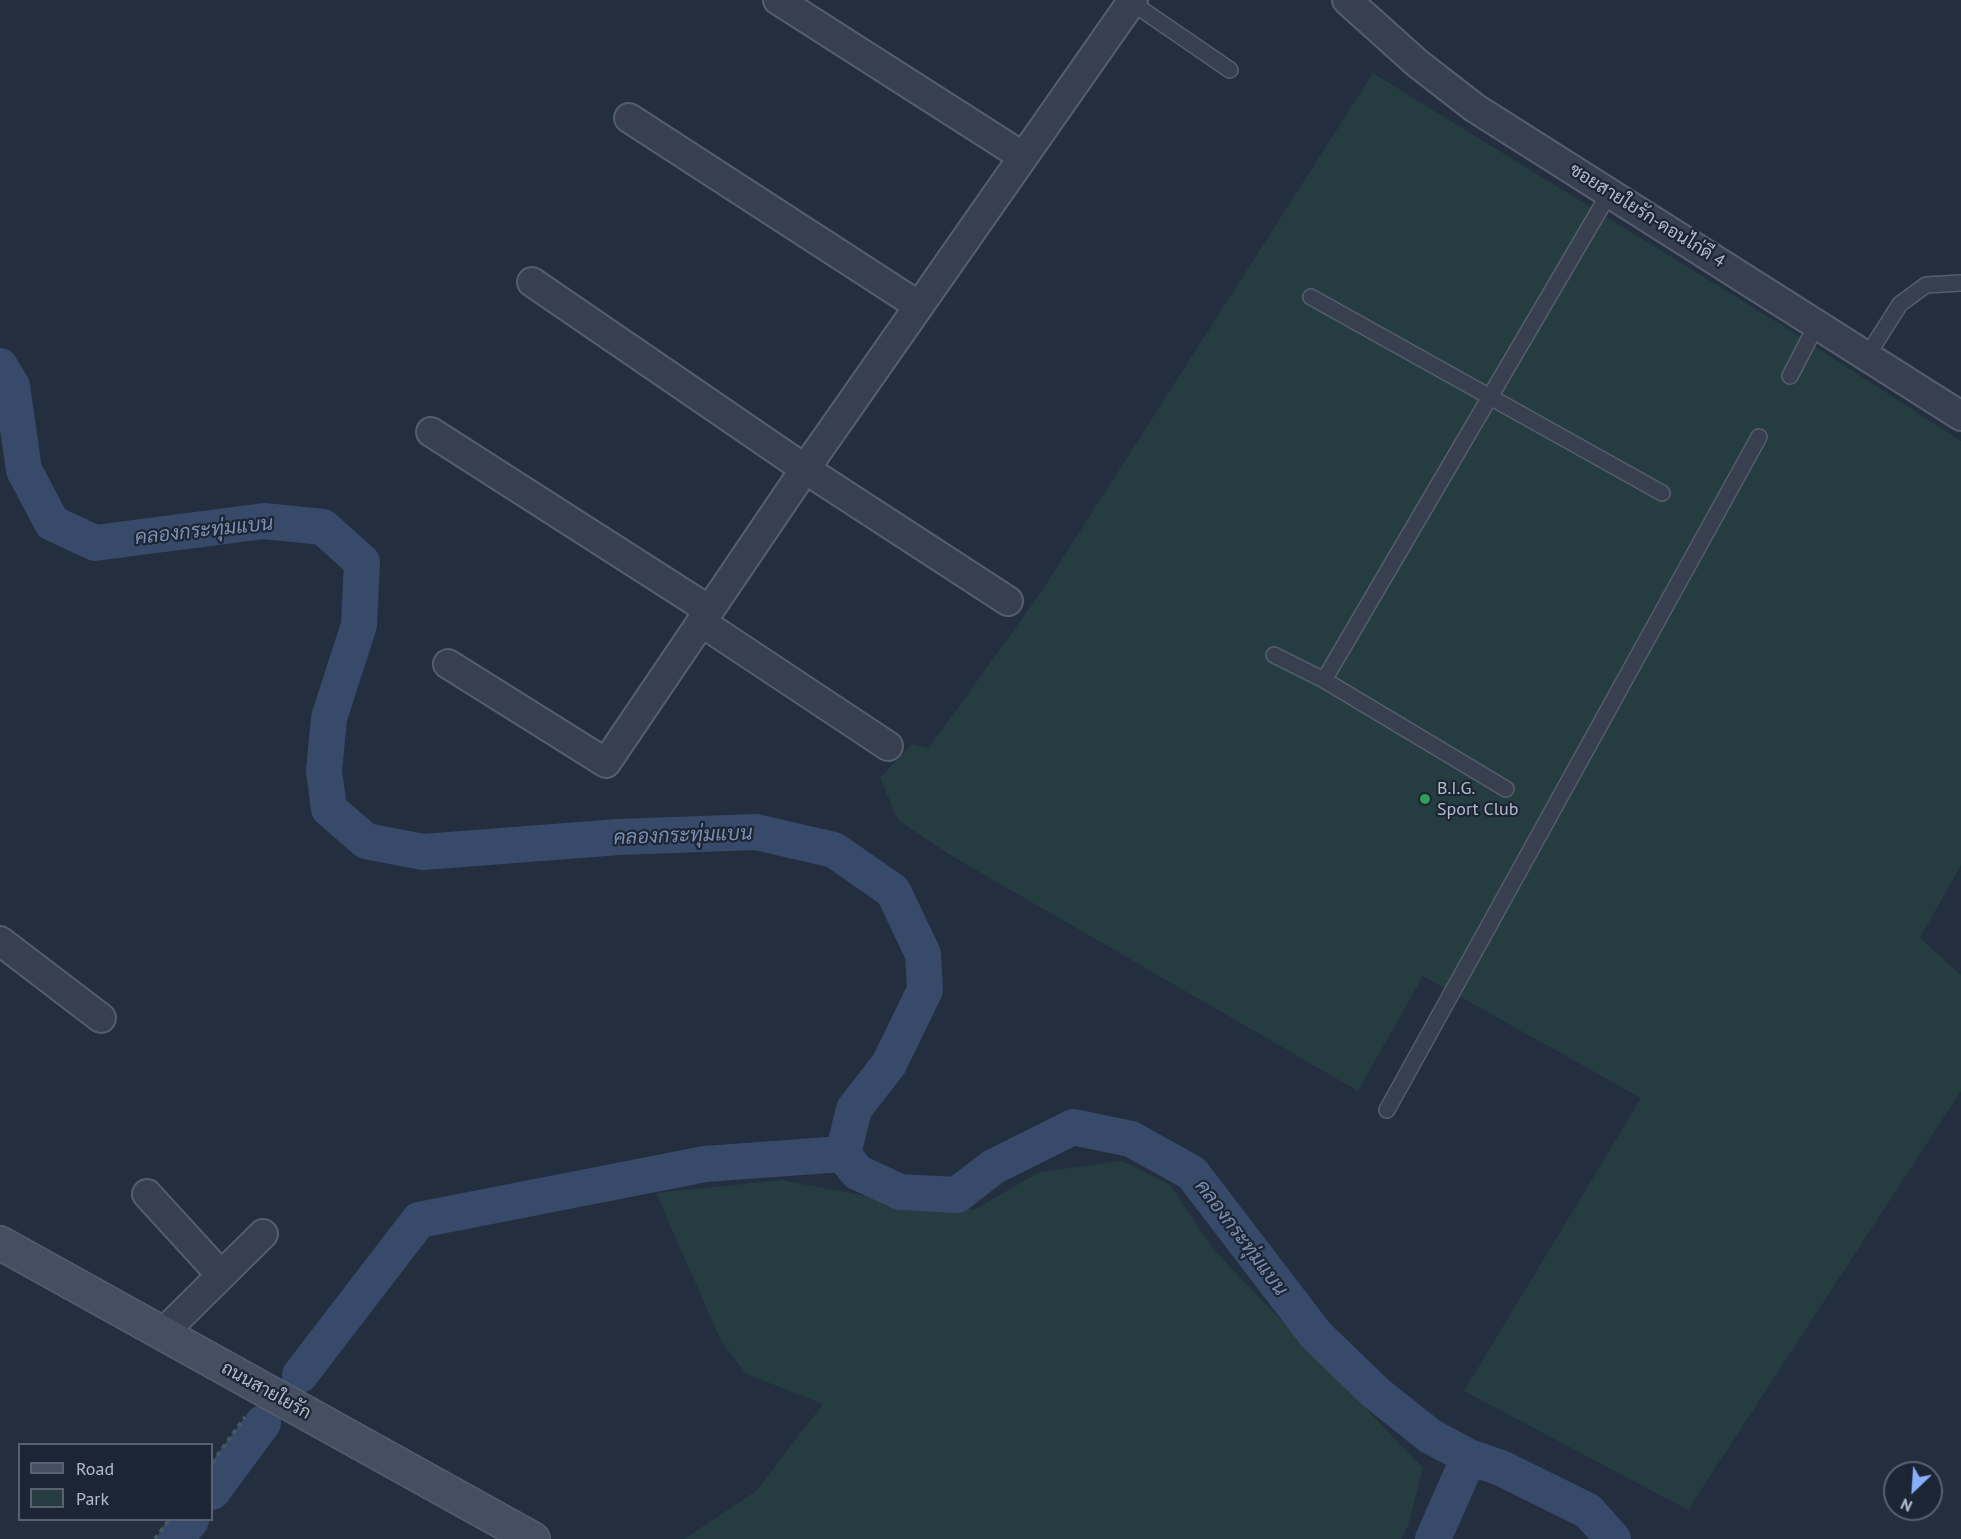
<!DOCTYPE html>
<html>
<head>
<meta charset="utf-8">
<style>
	body { margin:0 }
	#map { position:relative; width:1961px; height:1539px; overflow:hidden; background:#232e3f; font-family:"PT Sans",sans-serif }
	canvas { display:block }
	.legend { position:absolute; left:18px; top:1443px; width:195px; height:78px; box-sizing:border-box; background:#1c2534; border:2px solid #596170; margin:0; padding:8px 10px; list-style:none; font-size:18px; color:#b4bbca }
	.legend li { display:flex; align-items:center; gap:12px; height:30px }
	.legend b { width:30px; border:2px solid #596170 }
	.north { position:absolute; left:1883px; top:1461px; width:60px; height:60px; box-sizing:border-box; background:#1c2534; border:2px solid #596170; border-radius:50%; rotate:205deg; font-size:16px; font-weight:700; line-height:24px; text-align:center; color:#b4bbca }
	.north::after { content:''; display:block; margin:auto; width:21px; height:27px; background:#87affb; clip-path:polygon(50% 0,100% 100%,50% 72%,0 100%) }
</style>
</head>
<body>
<div id="map">
<canvas width="1961" height="1539"></canvas>
<ul class="legend">
<li><b style="height:8px;background:#454f62"></b>Road</li>
<li><b style="height:16px;background:#253c40"></b>Park</li>
</ul>
<div class="north">N</div>
</div>
<script>
const ctx = document.querySelector('canvas').getContext('2d');
ctx.lineJoin = 'round';
function fillPath(path, color) {
  ctx.fillStyle = color;
  ctx.fill(path, 'evenodd');
}
function poly(rows) {
  const path = new Path2D();
  for (const r of rows) {
    path.moveTo(r[0], r[1]);
    for (let i = 2; i < r.length; i += 2) path.lineTo(r[i], r[i + 1]);
  }
  return path;
}
function trace(path, color, width, dash) {
  ctx.strokeStyle = color;
  ctx.lineWidth = width;
  ctx.lineCap = dash ? 'butt' : 'round';
  ctx.setLineDash(dash || []);
  ctx.stroke(path);
}
function write(font, color, halo, rows, align = 'center') {
  ctx.font = font + ' "PT Sans",Sarabun,sans-serif';
  ctx.lineWidth = 4.5;
  ctx.setLineDash([]);
  ctx.textBaseline = 'middle';
  ctx.strokeStyle = halo;
  ctx.fillStyle = color;
  for (const [text, x, y, turn = 0] of rows) {
    ctx.save();
    ctx.translate(x, y);
    ctx.rotate((+turn || 0) * Math.PI / 180);
    ctx.textAlign = isNaN(turn) ? turn : align;
    if (halo) ctx.strokeText(text, 0, 0);
    ctx.fillText(text, 0, 0);
    ctx.restore();
  }
}
const green = poly([
	[1373,73,1785,327,1961,441,1961,865,1920,938,1961,975,1961,1091,1688,1510,1464,1391,1641,1098,1423,976,1358,1091,950,855,898,820,880,778,912,744,929,748,1041,592],
	[1122,1161,1170,1185,1213,1249,1423,1468,1408,1526,1401,1539,684,1539,756,1491,823,1404,746,1374,720,1339,656,1193,781,1180,861,1195,912,1211,976,1209,1039,1172]
]);
const canal = poly([
	[0,366,12,386,24,470,52,523,95,543,264,521,323,527,362,562,359,625,329,718,324,771,329,809,366,841,423,852,619,837,756,832,834,850,893,891,923,954,925,990,889,1064,854,1109,843,1154,857,1172,900,1192,957,1195,993,1167,1073,1127,1131,1139,1192,1173,1316,1335,1376,1393,1430,1436,1469,1457,1501,1468,1588,1511,1613,1539],
	[300,1375,419,1220,705,1164,843,1154],
	[212,1492,263,1423],
	[176,1539,191,1520],
	[1433,1539,1469,1457]
]);
const path = poly([
	[212,1463,245,1417],
	[155,1539,169,1520]
]);
const lane = poly([
	[1128,0,1230,70],
	[1311,297,1662,493],
	[1867,356,1900,304,1926,285,1961,283],
	[1790,376,1817,324],
	[1274,655,1324,680],
	[1506,789,1324,680,1610,192],
	[1387,1110,1759,437]
]);
const street = poly([
	[778,0,1022,156],
	[1347,0,1417,63,1475,108,1961,416],
	[629,118,919,306],
	[532,282,805,469,1008,601],
	[431,432,709,610],
	[701,622,888,746],
	[448,664,606,763,805,469,1133,0],
	[0,941,101,1018],
	[147,1194,221,1275],
	[163,1333,263,1234]
]);
const secondary = poly([
	[0,1243,533,1539]
]);
const markers = [
	[1425,799,6,"#2e9e5b"]
];
const streetNames = [
	["ซอยสายใยรัก-ดอนไก่ดี 4",1647,216,32],
	["ถนนสายใยรัก",266,1391,29]
];
const poiNames = [
	["B.I.G.",1437,789],
	["Sport Club",1437,810]
];
const waterNames = [
	["คลองกระทุ่มแบน",204,531,-6],
	["คลองกระทุ่มแบน",683,836,-2],
	["คลองกระทุ่มแบน",1241,1238,53]
];
fillPath(green, '#253c40');
trace(canal, '#384a69', 36);
trace(lane, '#555e6d', 18);
trace(street, '#555e6d', 32);
trace(secondary, '#555e6d', 36);
trace(path, '#43595d', 4, [4.5, 4.5]);
trace(lane, '#38404f', 15);
trace(street, '#38404f', 28);
trace(secondary, '#454f62', 33);
for (const [x, y, r, color] of markers) {
  const dot = new Path2D();
  dot.arc(x, y, r, 0, 2 * Math.PI);
  ctx.fillStyle = color;
  ctx.fill(dot);
  trace(dot, '#1c2534', 2);
}
write('18px', '#b4bbca', '#1c2534', streetNames);
write('18px', '#b4bbca', '#1c2534', poiNames, 'left');
write('italic 20px', '#7b8fb2', '#1c2534', waterNames);
</script>
</body>
</html>
